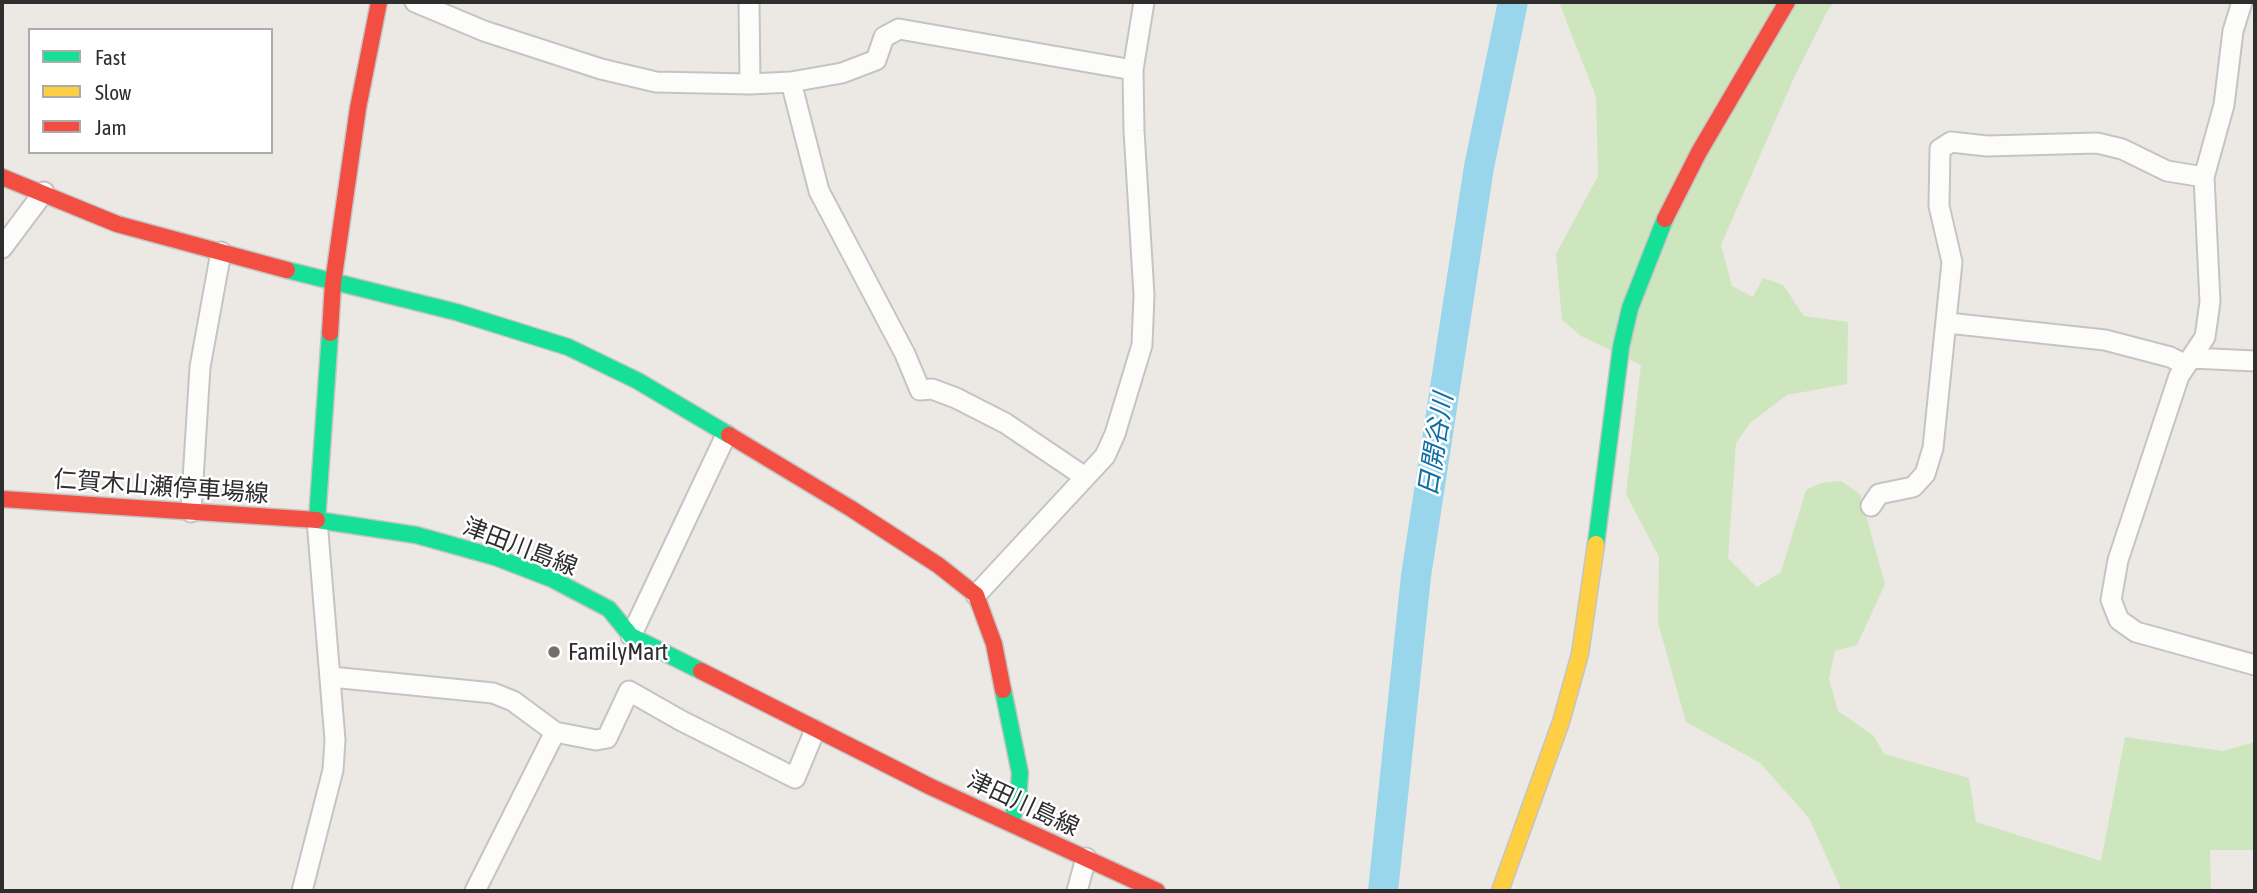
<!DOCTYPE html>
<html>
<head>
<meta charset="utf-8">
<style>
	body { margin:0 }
	#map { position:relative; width:2257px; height:893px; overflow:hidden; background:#ece8e4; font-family:"Asap Condensed",sans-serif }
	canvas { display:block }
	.frame { position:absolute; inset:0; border:4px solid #2e2e2e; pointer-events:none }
	.legend { position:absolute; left:28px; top:28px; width:245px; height:126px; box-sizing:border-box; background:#fff; border:2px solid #ababab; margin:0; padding:9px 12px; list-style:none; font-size:21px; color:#2e2e2e }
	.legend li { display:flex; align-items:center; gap:14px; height:35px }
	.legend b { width:35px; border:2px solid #ababab }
</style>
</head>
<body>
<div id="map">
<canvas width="2257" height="893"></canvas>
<div class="frame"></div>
<ul class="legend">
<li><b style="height:9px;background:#16e098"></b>Fast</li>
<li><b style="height:9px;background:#ffcf43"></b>Slow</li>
<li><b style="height:9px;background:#f24e42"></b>Jam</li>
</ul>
</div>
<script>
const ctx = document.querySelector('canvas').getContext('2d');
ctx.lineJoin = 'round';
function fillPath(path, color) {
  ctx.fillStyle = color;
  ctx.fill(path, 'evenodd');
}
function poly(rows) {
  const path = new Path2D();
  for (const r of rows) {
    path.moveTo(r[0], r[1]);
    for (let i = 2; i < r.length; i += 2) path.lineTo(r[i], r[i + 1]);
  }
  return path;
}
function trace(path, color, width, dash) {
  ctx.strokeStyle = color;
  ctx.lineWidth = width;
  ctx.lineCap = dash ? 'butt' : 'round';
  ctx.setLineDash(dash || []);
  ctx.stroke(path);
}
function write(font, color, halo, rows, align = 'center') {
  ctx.font = font + ' "Asap Condensed","Noto Sans JP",sans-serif';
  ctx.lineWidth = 5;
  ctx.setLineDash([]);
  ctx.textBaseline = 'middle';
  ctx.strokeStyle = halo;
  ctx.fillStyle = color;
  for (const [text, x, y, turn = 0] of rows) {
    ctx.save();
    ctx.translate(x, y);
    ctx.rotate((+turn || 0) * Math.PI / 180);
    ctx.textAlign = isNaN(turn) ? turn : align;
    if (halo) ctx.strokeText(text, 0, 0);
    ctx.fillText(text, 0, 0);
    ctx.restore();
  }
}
const green = poly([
	[1559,2,1835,2,1828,10,1793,80,1721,245,1732,286,1753,297,1763,278,1783,285,1804,316,1848,322,1847,384,1787,395,1750,423,1736,443,1728,558,1757,587,1781,572,1806,490,1821,483,1841,481,1860,494,1885,584,1857,645,1835,651,1829,679,1838,711,1874,736,1884,754,1969,778,1976,822,2101,861,2125,737,2223,751,2255,742,2255,850,2210,850,2211,891,1842,891,1809,818,1760,763,1686,722,1658,623,1659,557,1626,494,1641,365,1581,336,1562,320,1556,254,1598,176,1596,97]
]);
const river = poly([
	[1383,891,1416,576,1479,167,1513,2]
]);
const street = poly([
	[415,2,484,31,601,69,656,82,750,84,791,82,842,73,876,60,884,37,899,29,1133,70],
	[749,2,750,84],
	[2242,2,2233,31,2224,105,2204,177,2210,302,2205,337,2179,376,2118,560,2111,600,2119,620,2136,632,2255,665],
	[791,82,819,191,905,354,920,390,932,389,956,398,1005,423,1085,477],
	[2,248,44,192],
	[1948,323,2105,340,2170,357,2186,365],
	[2191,358,2255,361],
	[1871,506,1879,494,1913,487,1925,474,1933,448,1952,262,1939,206,1940,149,1951,142,1987,146,2097,143,2122,149,2167,171,2204,177],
	[191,512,200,367,221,252],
	[976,595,1105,456,1115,434,1142,345,1144,295,1134,131,1133,70,1144,2],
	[631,636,726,435],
	[331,677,493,693,513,701,555,732,475,891],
	[555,732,596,740,607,738,629,691,680,720,795,778,815,730],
	[302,891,333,770,335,740,317,520],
	[1077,891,1086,858]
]);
const fast = poly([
	[287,270,456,312,568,347,638,381,729,435],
	[330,333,317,520,416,535,495,557,552,579,609,609,631,636,701,671],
	[1596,544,1621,347,1630,308,1665,219],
	[1003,690,1020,773,1018,799,1011,823]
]);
const slow = poly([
	[1500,891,1561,722,1580,654,1596,544]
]);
const jam = poly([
	[2,177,117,224,287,270],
	[1665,219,1699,152,1787,2],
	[330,333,333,283,358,108,379,2],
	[729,435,850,508,938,565,976,595,994,644,1003,690],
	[2,499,317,520],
	[701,671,931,787,1157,891]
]);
const markers = [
	[554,652,7,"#706f6e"]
];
const streetNames = [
	["仁賀木山瀬停車場線",161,487,4],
	["津田川島線",520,547,21],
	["津田川島線",1023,804,25]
];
const poiNames = [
	["FamilyMart",568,652]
];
const waterNames = [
	["日開谷川",1436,445,-81]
];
fillPath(green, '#cee6be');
trace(river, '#99d6ec', 30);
trace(street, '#c5c4c5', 23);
trace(fast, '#c5c4c5', 19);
trace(slow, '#c5c4c5', 19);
trace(jam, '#c5c4c5', 19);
trace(street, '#fcfcfb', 19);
trace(fast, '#16e098', 16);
trace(slow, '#ffcf43', 16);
trace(jam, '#f24e42', 16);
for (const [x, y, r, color] of markers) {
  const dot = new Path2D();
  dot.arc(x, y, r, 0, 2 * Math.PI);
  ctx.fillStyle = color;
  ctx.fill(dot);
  trace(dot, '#fff', 2.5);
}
write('24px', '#2e2e2e', '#fff', streetNames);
write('24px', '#2e2e2e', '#fff', poiNames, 'left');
write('italic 26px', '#0d6fa3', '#fff', waterNames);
</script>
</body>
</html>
